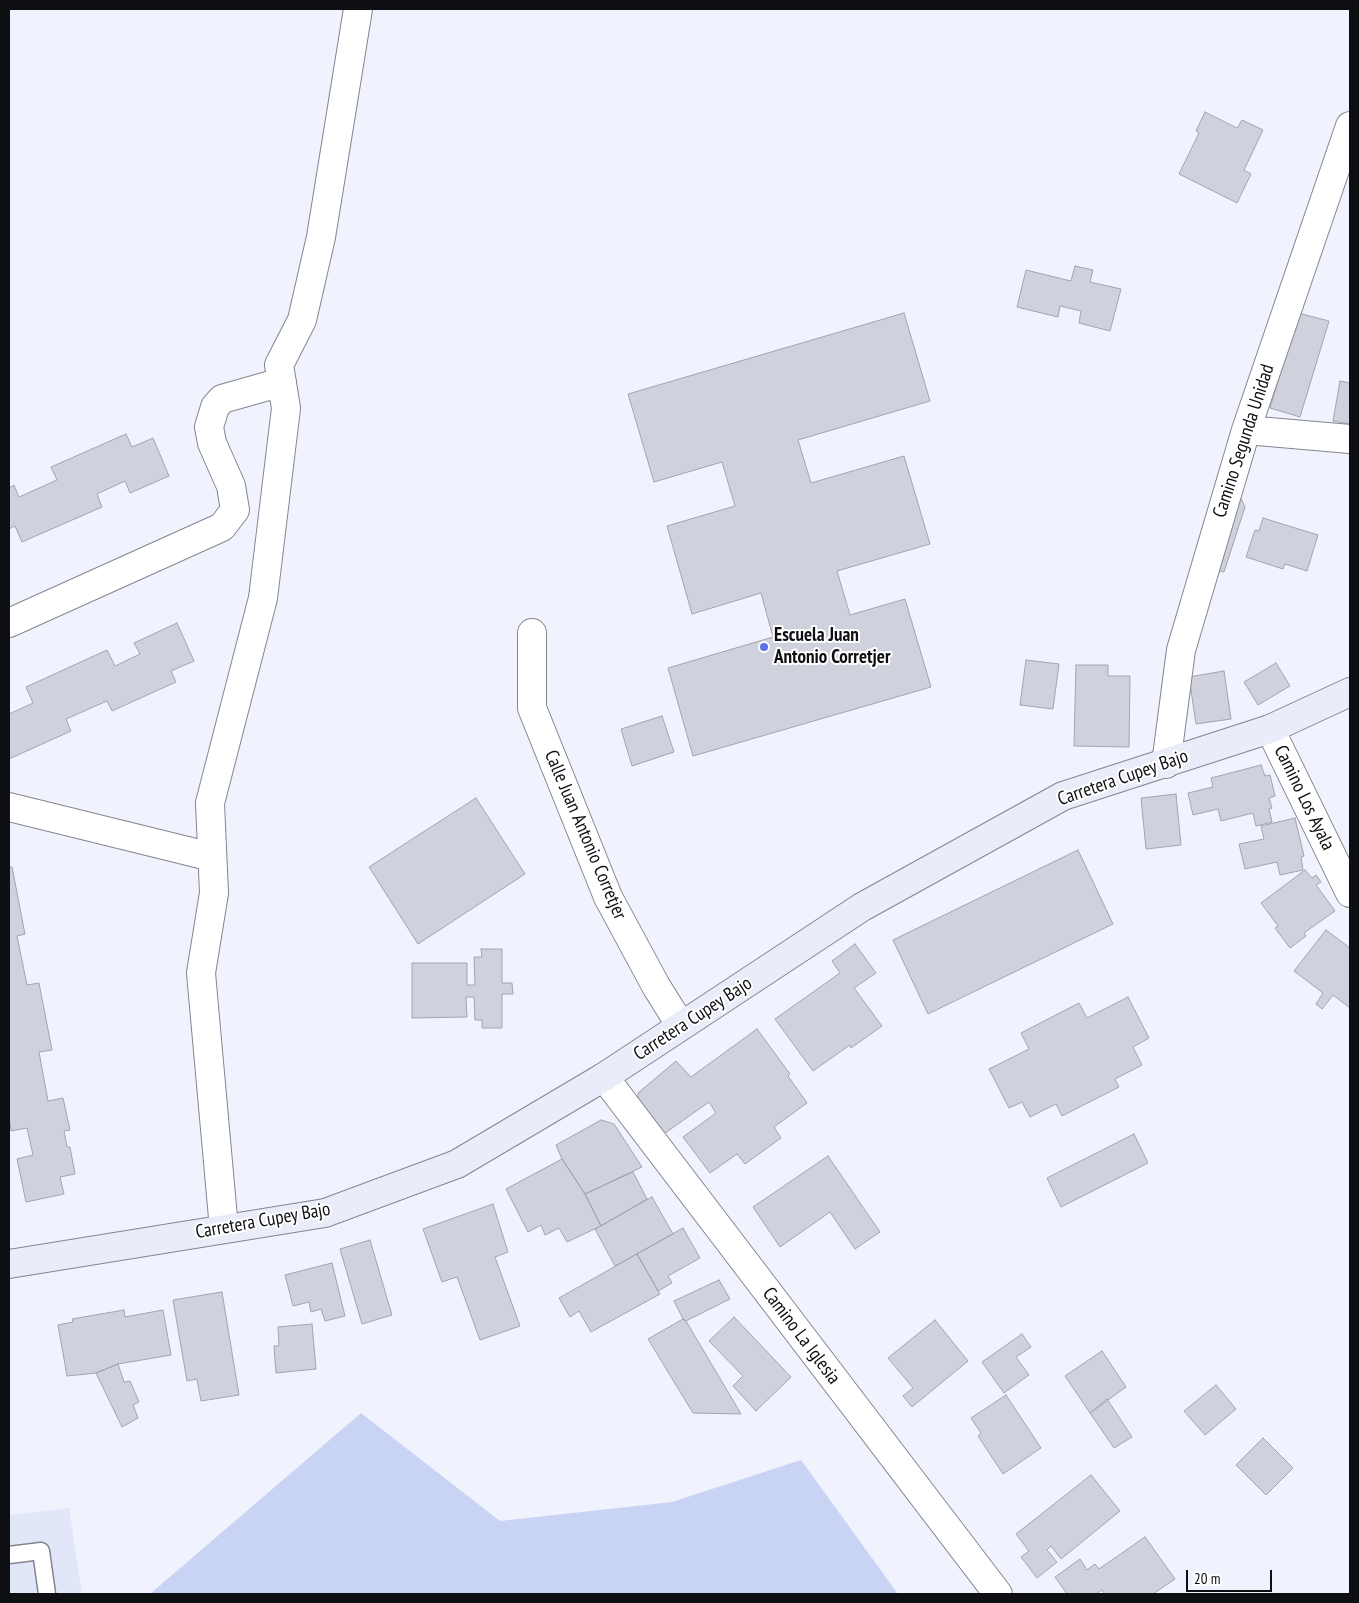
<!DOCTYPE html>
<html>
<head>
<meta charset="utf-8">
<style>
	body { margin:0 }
	#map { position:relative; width:1359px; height:1603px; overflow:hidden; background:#f0f3fd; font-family:"PT Sans Narrow",sans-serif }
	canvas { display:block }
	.frame { position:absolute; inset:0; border:10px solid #0e0f13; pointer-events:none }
	.scale { position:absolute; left:1186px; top:1570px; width:86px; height:22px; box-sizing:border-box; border:2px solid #0e0f13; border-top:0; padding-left:6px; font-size:15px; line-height:18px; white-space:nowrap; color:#0e0f13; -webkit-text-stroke:4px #fff; paint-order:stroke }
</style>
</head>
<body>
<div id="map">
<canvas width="1359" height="1603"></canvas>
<div class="frame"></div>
<div class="scale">20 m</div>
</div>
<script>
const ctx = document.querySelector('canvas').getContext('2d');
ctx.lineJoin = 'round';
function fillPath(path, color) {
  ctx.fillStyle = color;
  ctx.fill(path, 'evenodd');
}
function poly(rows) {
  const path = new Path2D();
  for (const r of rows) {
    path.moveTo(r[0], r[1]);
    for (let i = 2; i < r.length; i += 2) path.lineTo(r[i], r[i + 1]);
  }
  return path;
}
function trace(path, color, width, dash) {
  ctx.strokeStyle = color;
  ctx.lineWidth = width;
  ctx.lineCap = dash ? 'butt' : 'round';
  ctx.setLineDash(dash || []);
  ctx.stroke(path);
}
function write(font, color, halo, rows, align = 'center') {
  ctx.font = font + ' "PT Sans Narrow",sans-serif';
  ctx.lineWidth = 4;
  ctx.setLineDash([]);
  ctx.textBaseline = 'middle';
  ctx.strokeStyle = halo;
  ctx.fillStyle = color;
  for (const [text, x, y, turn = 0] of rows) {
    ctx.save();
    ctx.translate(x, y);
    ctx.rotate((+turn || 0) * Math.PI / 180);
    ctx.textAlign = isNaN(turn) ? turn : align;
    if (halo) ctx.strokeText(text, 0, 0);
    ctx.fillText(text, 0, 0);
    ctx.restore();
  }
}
const built = poly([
	[69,1508,82,1594,9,1594,9,1515]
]);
const green = poly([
	[361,1413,500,1521,672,1502,801,1460,898,1594,150,1594]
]);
const building = poly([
	[1205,112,1237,128,1242,120,1263,130,1244,170,1251,174,1237,203,1179,174,1199,133,1196,131,1205,112],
	[1075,266,1093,270,1090,282,1121,289,1110,331,1079,323,1081,311,1060,306,1058,317,1017,307,1026,270,1071,281,1075,266],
	[904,313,930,401,798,440,811,483,904,456,930,544,837,571,850,615,905,599,931,687,693,756,668,668,773,637,761,593,692,614,667,526,735,506,722,462,654,482,628,394,904,313],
	[1298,313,1329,321,1300,417,1270,408,1298,313],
	[1340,381,1350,383,1350,424,1333,421,1340,381],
	[126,434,132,447,153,438,169,476,130,493,125,481,97,494,102,507,22,542,15,526,9,529,9,488,14,485,19,497,57,480,51,467,126,434],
	[1239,494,1245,507,1224,572,1208,568,1239,494],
	[1263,518,1318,535,1307,571,1285,564,1283,569,1246,557,1255,530,1259,531,1263,518],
	[177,623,194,661,171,671,176,682,112,711,107,701,66,719,71,731,9,759,9,714,33,703,26,687,107,650,115,666,140,654,134,643,177,623],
	[1026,660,1059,664,1053,709,1020,705,1026,660],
	[1276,663,1290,686,1258,705,1244,682,1276,663],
	[1076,665,1108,665,1108,676,1130,676,1129,747,1074,746,1076,665],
	[1224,671,1231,719,1196,724,1189,677,1224,671],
	[662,716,674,752,632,766,621,729,662,716],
	[1261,765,1265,776,1270,775,1275,796,1269,798,1272,808,1269,809,1272,822,1256,826,1253,813,1221,821,1218,809,1193,815,1188,793,1213,787,1211,778,1261,765],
	[1176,794,1181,845,1146,849,1141,798,1176,794],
	[476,798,525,874,418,944,369,867,476,798],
	[1295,818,1304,856,1301,857,1303,870,1280,875,1277,862,1245,869,1239,844,1264,839,1261,826,1295,818],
	[1078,850,1113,924,928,1014,893,940,1078,850],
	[9,867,12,867,25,934,17,936,27,985,39,983,52,1050,39,1052,48,1101,63,1098,70,1130,64,1131,67,1147,70,1147,75,1174,60,1177,64,1194,26,1202,17,1159,33,1155,27,1128,11,1131,9,1117,9,867],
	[1305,870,1312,878,1316,875,1321,882,1316,885,1335,911,1304,933,1306,936,1290,948,1275,928,1278,926,1261,903,1305,870],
	[1326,930,1350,948,1350,1008,1333,995,1322,1009,1316,1004,1323,993,1294,971,1326,930],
	[855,944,876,973,854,988,882,1026,851,1048,850,1045,813,1071,775,1019,840,973,832,961,855,944],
	[481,949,502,949,502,983,512,983,513,994,502,994,502,1028,482,1028,482,1020,475,1020,474,997,466,997,467,1017,412,1018,412,963,467,963,467,985,475,985,474,957,482,957,481,949],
	[1128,997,1149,1038,1133,1047,1142,1065,1115,1079,1119,1087,1062,1116,1056,1104,1030,1117,1022,1102,1009,1108,989,1069,1029,1049,1021,1033,1079,1003,1087,1018,1128,997],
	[757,1029,790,1074,788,1076,807,1103,774,1127,781,1138,745,1164,737,1154,710,1173,683,1137,716,1113,709,1102,661,1136,639,1108,638,1093,676,1061,691,1077,757,1029],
	[601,1120,614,1124,642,1167,585,1194,562,1159,556,1145,601,1120],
	[1134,1134,1148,1163,1061,1207,1047,1178,1134,1134],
	[828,1156,880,1232,855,1249,830,1212,780,1247,753,1207,828,1156],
	[562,1159,585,1194,601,1226,567,1242,559,1228,545,1235,541,1225,528,1232,506,1189,562,1159],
	[633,1172,647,1199,601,1226,585,1194,633,1172],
	[652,1197,673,1234,615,1266,595,1229,652,1197],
	[493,1204,508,1252,495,1257,520,1326,480,1340,457,1277,442,1282,423,1229,493,1204],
	[683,1228,700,1258,668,1276,672,1283,658,1291,637,1254,683,1228],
	[370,1240,392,1315,362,1324,340,1249,370,1240],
	[637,1254,660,1294,591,1332,579,1311,570,1317,559,1298,637,1254],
	[332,1263,345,1316,325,1321,321,1309,311,1312,309,1302,293,1306,285,1275,332,1263],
	[719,1280,730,1299,686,1321,683,1319,674,1301,719,1280],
	[222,1292,239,1395,201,1401,197,1379,187,1381,173,1300,222,1292],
	[124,1310,125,1317,163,1310,171,1355,118,1364,96,1373,67,1376,58,1325,73,1322,72,1319,124,1310],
	[734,1317,791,1377,756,1411,733,1386,743,1376,709,1341,734,1317],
	[683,1319,686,1321,741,1414,693,1413,648,1339,683,1319],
	[935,1320,968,1361,912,1407,903,1396,913,1388,888,1358,935,1320],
	[312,1324,316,1369,276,1373,274,1346,279,1346,278,1327,312,1324],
	[1022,1334,1031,1347,1016,1357,1029,1375,1004,1393,982,1362,1022,1334],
	[1102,1351,1126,1387,1090,1413,1065,1376,1102,1351],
	[118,1364,124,1382,130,1381,139,1402,133,1405,138,1418,122,1427,96,1373,118,1364],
	[1216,1385,1236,1409,1205,1435,1184,1411,1216,1385],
	[1006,1395,1041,1448,1003,1474,978,1436,981,1433,971,1418,1006,1395],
	[1107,1399,1132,1437,1114,1448,1090,1413,1107,1399],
	[1263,1438,1293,1468,1266,1495,1236,1465,1263,1438],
	[1091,1475,1120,1511,1061,1559,1051,1546,1047,1550,1057,1562,1037,1578,1021,1557,1029,1551,1016,1534,1091,1475],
	[1145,1537,1175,1579,1153,1594,1105,1594,1102,1590,1096,1594,1067,1594,1055,1577,1080,1559,1087,1570,1095,1564,1099,1569,1145,1537]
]);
const lane = poly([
	[9,1555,41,1551,47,1594]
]);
const street = poly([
	[1246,430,1350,439],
	[9,623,222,527,235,510,231,486,212,443,209,427,215,407,222,399,282,382],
	[532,633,532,708,608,897,656,986,681,1026],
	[1270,729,1350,893],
	[1166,764,1181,650,1246,430,1350,126],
	[9,807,212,857],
	[604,1077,998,1594],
	[224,1229,201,973,214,893,210,803,263,598,286,408,279,365,302,320,321,237,358,9]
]);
const secondary = poly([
	[9,1264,325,1213,457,1164,604,1077,862,907,1063,796,1270,729,1350,692]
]);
const markers = [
	[764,647,5,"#5f71e8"]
];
const streetNames = [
	["Camino Segunda Unidad",1244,441,-72],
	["Carretera Cupey Bajo",1123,778,-19],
	["Camino Los Ayala",1304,798,64],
	["Calle Juan Antonio Corretjer",585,835,67],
	["Carretera Cupey Bajo",693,1019,-33],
	["Carretera Cupey Bajo",263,1221,-10],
	["Camino La Iglesia",801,1336,53]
];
const poiNames = [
	["Escuela Juan",774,636],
	["Antonio Corretjer",774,658]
];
fillPath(built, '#e1e6f8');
fillPath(green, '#c9d3f4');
fillPath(building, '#cfd2dc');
trace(building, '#a1a4ae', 1);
trace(lane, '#83868f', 19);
trace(street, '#83868f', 30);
trace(secondary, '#83868f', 30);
trace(lane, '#fff', 16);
trace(street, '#fff', 28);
trace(secondary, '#e9ecf9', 28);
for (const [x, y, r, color] of markers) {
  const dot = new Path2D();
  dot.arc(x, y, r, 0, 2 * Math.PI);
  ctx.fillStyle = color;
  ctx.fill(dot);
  trace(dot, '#fff', 2);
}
write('19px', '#0e0f13', '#fff', streetNames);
write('bold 19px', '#0e0f13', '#fff', poiNames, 'left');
</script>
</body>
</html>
